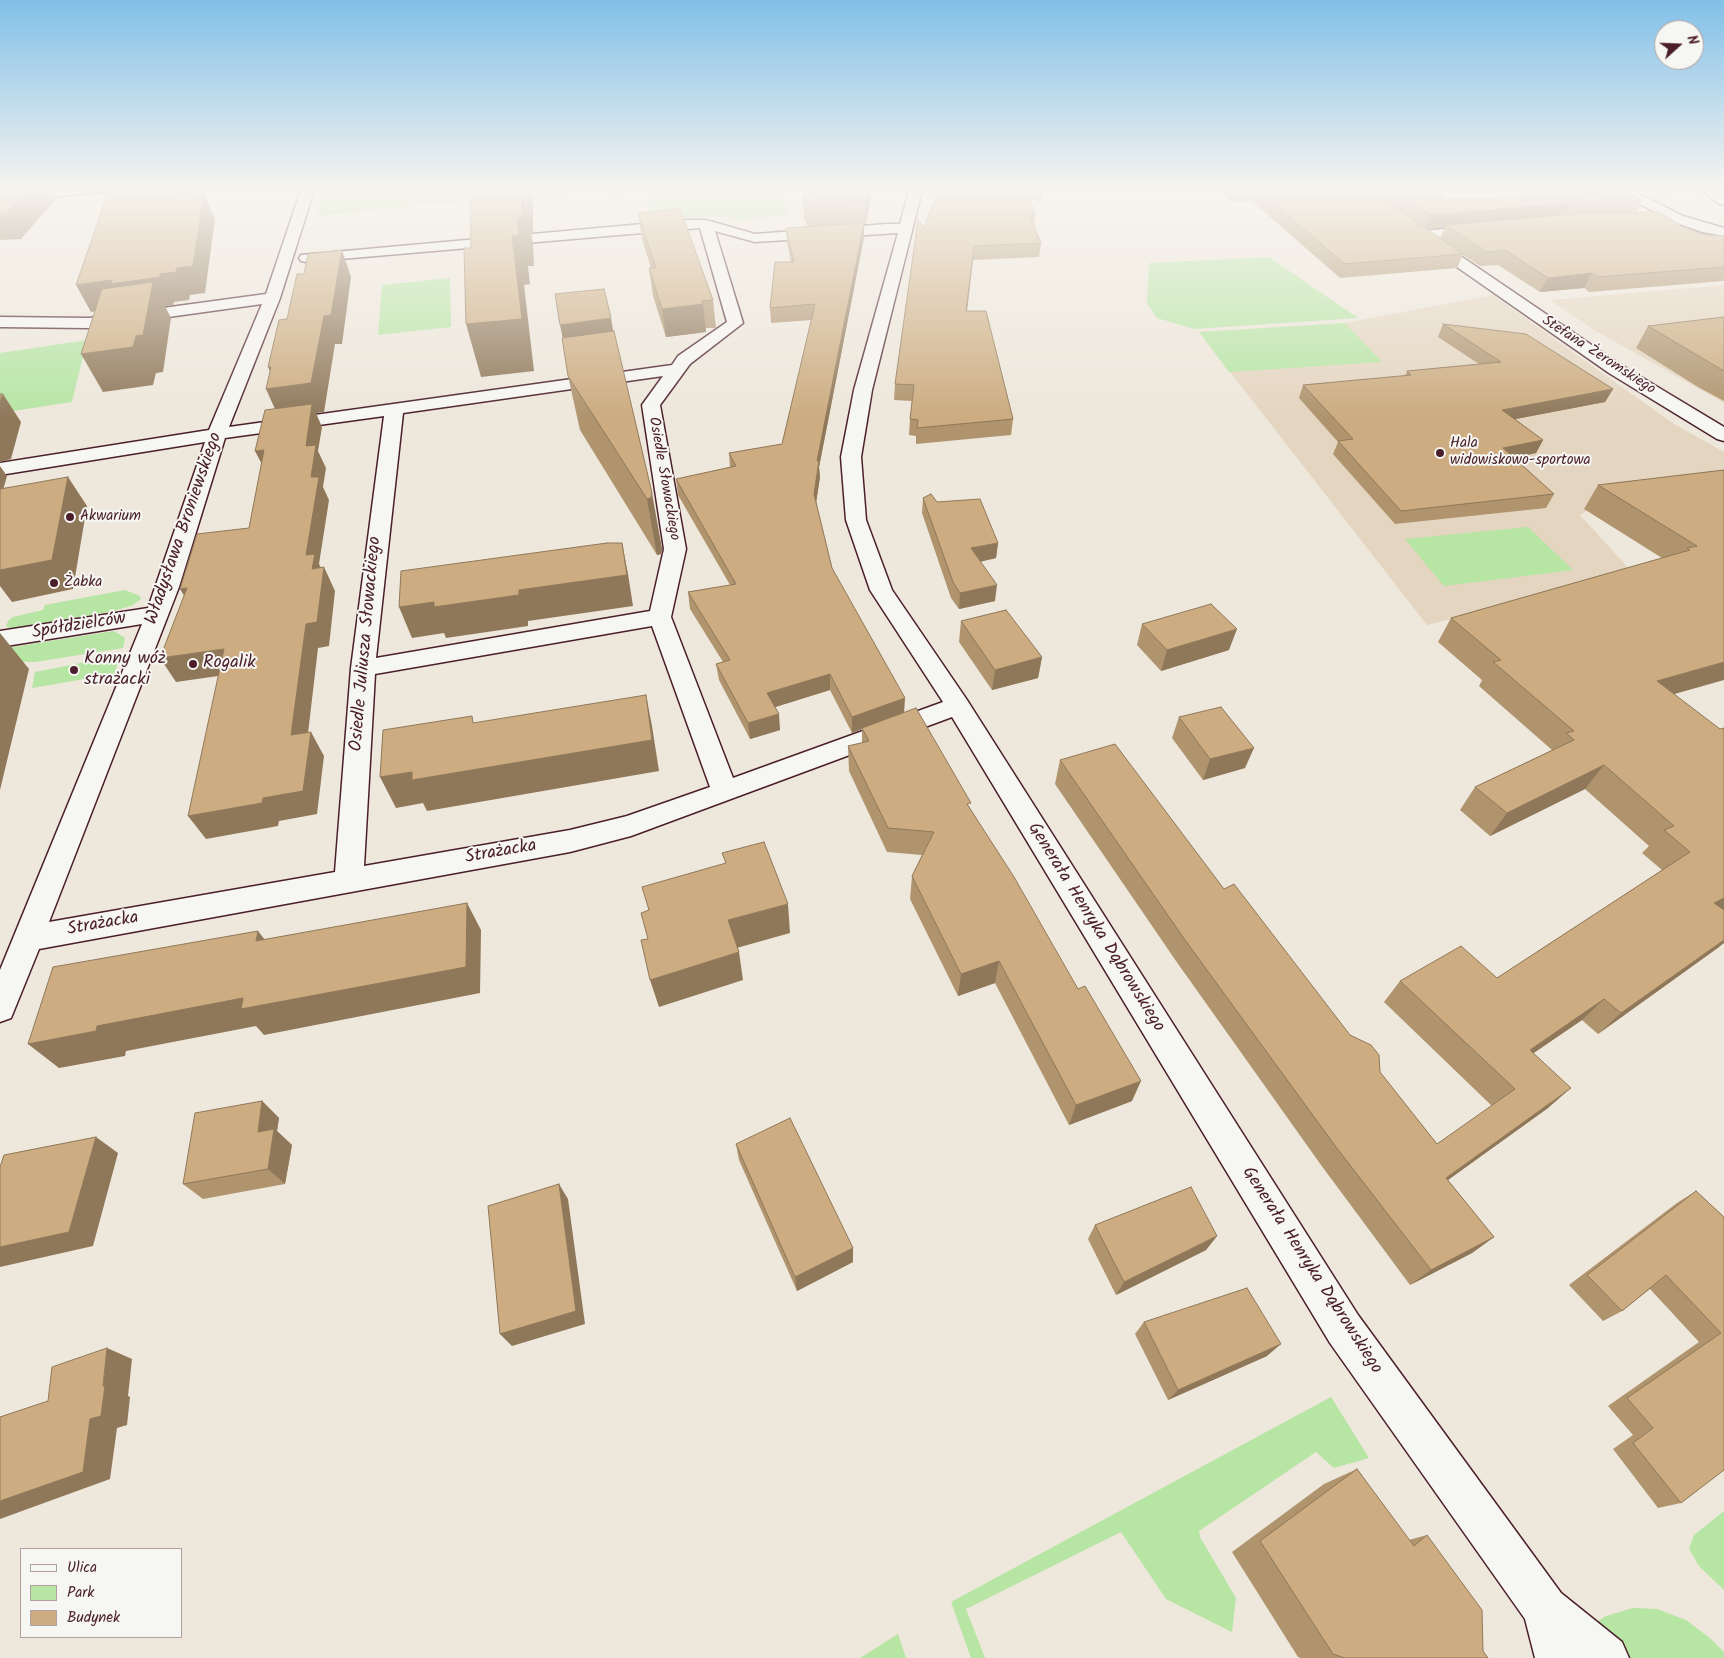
<!DOCTYPE html>
<html>
<head>
<meta charset="utf-8">
<style>
	body { margin:0 }
	#map { position:relative; width:1724px; height:1658px; overflow:hidden; background:#eee7db; font-family:Kalam,sans-serif }
	canvas { display:block }
	.legend { position:absolute; left:20px; top:1548px; width:162px; height:90px; box-sizing:border-box; background:#f6f6f2; border:1px solid #b1a0a2; margin:0; padding:6px 9px; list-style:none; font-size:15px; color:#4a1f2b }
	.legend li { display:flex; align-items:center; gap:10px; height:25px }
	.legend b { width:25px; border:1px solid #b1a0a2 }
	.north { position:absolute; left:1654px; top:20px; width:50px; height:50px; box-sizing:border-box; background:#f6f6f2; border:1px solid #b1a0a2; border-radius:50%; rotate:70deg; font-size:14px; font-weight:700; line-height:20px; text-align:center; color:#4a1f2b }
	.north::after { content:''; display:block; margin:auto; width:18px; height:22px; background:#4a1f2b; clip-path:polygon(50% 0,100% 100%,50% 72%,0 100%) }
</style>
</head>
<body>
<div id="map">
<canvas width="1724" height="1658"></canvas>
<ul class="legend">
<li><b style="height:6px;background:#f6f6f2"></b>Ulica</li>
<li><b style="height:14px;background:#b6e5a4"></b>Park</li>
<li><b style="height:14px;background:#ccac80"></b>Budynek</li>
</ul>
<div class="north">N</div>
</div>
<script>
const ctx = document.querySelector('canvas').getContext('2d');
ctx.lineJoin = 'round';
function fillPath(path, color) {
  ctx.fillStyle = color;
  ctx.fill(path, 'evenodd');
}
function poly(rows) {
  const path = new Path2D();
  for (const r of rows) {
    path.moveTo(r[0], r[1]);
    for (let i = 2; i < r.length; i += 2) path.lineTo(r[i], r[i + 1]);
  }
  return path;
}
function trace(path, color, width, dash) {
  ctx.strokeStyle = color;
  ctx.lineWidth = width;
  ctx.lineCap = dash ? 'butt' : 'round';
  ctx.setLineDash(dash || []);
  ctx.stroke(path);
}
function write(font, color, halo, rows, align = 'center') {
  ctx.font = font + ' Kalam,sans-serif';
  ctx.lineWidth = 4;
  ctx.setLineDash([]);
  ctx.textBaseline = 'middle';
  ctx.strokeStyle = halo;
  ctx.fillStyle = color;
  for (const [text, x, y, turn = 0] of rows) {
    ctx.save();
    ctx.translate(x, y);
    ctx.rotate((+turn || 0) * Math.PI / 180);
    ctx.textAlign = isNaN(turn) ? turn : align;
    if (halo) ctx.strokeText(text, 0, 0);
    ctx.fillText(text, 0, 0);
    ctx.restore();
  }
}
const built = poly([
	[1724,285,1724,403,1596,331,1550,300],
	[1493,295,1674,424,1724,452,1724,477,1621,491,1580,515,1634,574,1427,625,1199,332,1345,323]
]);
const green = poly([
	[327,187,595,187,595,192,419,205,317,216],
	[605,187,779,187,789,215,736,220,728,217,683,218,682,211,650,213,648,192,607,196],
	[1632,187,1678,187,1662,202],
	[1269,257,1358,318,1194,329,1157,318,1147,303,1149,263],
	[450,278,451,327,378,335,382,285],
	[1345,323,1382,362,1229,372,1199,332],
	[87,340,72,402,0,413,0,353],
	[1528,527,1573,570,1444,586,1405,539],
	[125,590,140,596,141,599,131,606,109,612,11,629,6,626,8,621,13,617,43,610,45,605],
	[114,631,125,638,123,648,35,662,0,661,0,649],
	[121,655,114,674,32,688,35,672],
	[1331,1397,1369,1458,1334,1468,1316,1452,1199,1531,1200,1537,1236,1598,1232,1632,1166,1599,1121,1532,966,1609,985,1658,971,1658,951,1602],
	[1724,1511,1724,1590,1699,1566,1689,1549,1694,1535],
	[1633,1608,1657,1609,1686,1620,1711,1639,1724,1652,1724,1658,1626,1658,1593,1624,1606,1616],
	[898,1634,906,1658,860,1658]
]);
const minor = poly([
	[69,187,114,187,108,191,0,203,0,195,69,187],
	[302,187,315,187,280,298,229,427,672,365,678,356,727,322,700,228,306,262,301,261,299,258,301,255,687,220,706,220,755,234,886,224,900,224,910,187,923,187,872,390,861,457,866,520,892,590,967,700,1358,1315,1561,1593,1622,1642,1629,1658,1535,1658,1525,1619,1330,1343,952,717,631,836,570,852,39,949,11,1018,0,1022,0,970,142,624,0,647,0,631,148,608,205,442,0,475,0,463,209,430,262,304,89,328,0,327,0,317,89,318,266,294,302,187],
	[715,231,755,242,898,233,854,390,841,457,846,520,870,590,943,702,733,778,671,617,686,549,660,405,690,364,743,323,715,231],
	[663,376,642,405,664,549,650,611,376,658,403,413,663,376],
	[384,416,351,668,335,872,49,922,179,587,225,438,384,416],
	[652,626,710,787,627,816,570,830,364,866,375,674,652,626],
	[1609,187,1626,187,1683,216,1724,228,1724,236,1702,232,1677,223,1629,223,1627,220,1634,216,1660,215,1609,187],
	[1697,187,1712,187,1724,195,1724,205,1719,204,1697,187],
	[1479,226,1484,227,1486,230,1484,233,1420,239,1415,238,1413,235,1415,232,1420,231,1479,226]
]);
const secondary = poly([
	[1429,237,1434,238,1621,365,1724,427,1724,441,1717,439,1609,373,1424,244,1422,241,1424,238,1429,237]
]);
const wall = poly([
	[807,187,873,187,866,224,864,224,864,237,819,467,820,477,816,502,832,568,904,712,970,808,1132,1101,1069,1125,995,983,958,996,910,899,912,876,922,855,887,852,849,771,848,746,862,743,862,729,852,733,830,690,775,707,780,730,750,739,719,680,716,664,723,662,690,609,688,592,730,585,678,495,676,479,730,467,729,453,782,444,812,320,771,323,770,308,791,262,787,242,786,228,808,227,804,218,803,195,808,194],
	[939,187,1043,187,1041,201,1030,200,1035,215,1034,226,1041,243,1039,257,973,260,967,311,1013,419,1011,435,916,444,916,436,909,435,910,419,912,401,894,400,895,384,924,228],
	[1218,187,1441,187,1442,200,1642,201,1636,212,1686,229,1705,235,1724,236,1724,281,1589,292,1584,288,1540,292,1498,265,1480,266,1463,255,1457,268,1340,278,1252,201,1231,202],
	[1445,227,1440,239,1426,229],
	[638,213,713,300,716,328,706,328,706,332,666,337,653,296,649,268,651,268,642,239],
	[1724,317,1724,401,1698,387,1636,348,1648,326],
	[1443,324,1613,389,1605,402,1515,419,1543,440,1536,453,1514,458,1554,494,1546,508,1395,524,1333,454,1338,442,1299,398,1303,385,1405,376,1407,371,1479,364,1438,337],
	[613,331,662,549,661,554,657,555,580,430,568,376],
	[1724,470,1675,694,1719,947,1598,1034,1582,1020,1533,1053,1548,1108,1448,1180,1494,1237,1472,1253,1410,1285,1321,1165,1176,961,1055,784,1060,760,1224,889,1350,1035,1437,1144,1492,1106,1384,1002,1400,981,1497,978,1662,870,1642,853,1649,846,1585,789,1490,836,1460,810,1475,787,1552,750,1479,686,1482,680,1438,642,1451,618,1662,558,1584,509,1598,485],
	[923,498,937,502,998,543,996,558,980,562,995,601,959,609,951,598,922,513],
	[961,621,1042,657,1038,678,992,690,959,642],
	[1142,624,1229,650,1161,671,1137,645],
	[1179,717,1245,768,1203,780,1172,738],
	[262,1101,279,1118,277,1131,292,1145,285,1184,203,1199,183,1184],
	[736,1144,853,1248,853,1262,797,1291,739,1160],
	[1696,1191,1724,1217,1724,1470,1681,1503,1658,1508,1613,1449,1633,1435,1608,1406,1699,1342,1650,1289,1622,1311,1603,1321,1569,1285,1677,1203],
	[1095,1225,1217,1236,1206,1250,1116,1295,1088,1239],
	[1144,1322,1267,1356,1168,1400,1135,1334],
	[1357,1469,1409,1540,1427,1535,1483,1651,1488,1658,1301,1658,1298,1657,1232,1552,1324,1484]
]);
const shadedWall = poly([
	[0,187,51,187,50,187,56,199,21,239,0,240],
	[179,187,188,187,191,220,180,195],
	[527,187,530,187,533,198,533,232,531,232,533,244,534,266,528,266,530,284,524,285,534,371,481,377,466,324,482,236,522,196],
	[869,187,873,187,866,224,866,200],
	[204,193,215,219,205,293,190,295,189,300,174,302,173,305,165,306,171,318,163,372,156,373,153,385,103,392,81,354,124,308,91,312,76,285,177,268],
	[1572,203,1566,216,1446,225,1445,227,1425,229,1430,215],
	[864,223,864,237,819,467,820,477,815,510,814,494,817,461],
	[974,246,973,260,965,326,966,311],
	[342,250,351,277,342,344,335,344,324,412,316,413,322,427,318,451,326,468,323,487,329,500,319,564,323,572,324,567,335,591,329,646,318,648,305,759,291,735,311,477,279,418,266,389,277,387,268,367,324,316],
	[1592,273,1584,288,1540,292,1548,278],
	[703,304,706,332,666,337,662,309],
	[611,318,620,370,571,377,560,325],
	[1613,389,1605,402,1495,423,1502,410],
	[3,394,21,422,11,459,0,462,0,402],
	[1543,440,1536,453,1496,462,1503,448],
	[264,450,267,474,255,451],
	[0,466,7,476,0,501,0,505],
	[68,477,87,506,73,589,12,602,0,586,0,547],
	[652,493,662,549,661,554,657,555,647,499],
	[622,543,628,574,633,606,528,621,528,626,446,638,444,633,412,638,399,607,519,590],
	[998,543,996,558,969,564,971,548],
	[997,585,995,601,959,609,960,593],
	[187,588,195,613,180,589],
	[1237,629,1229,650,1161,671,1167,650],
	[0,633,29,669,0,790],
	[224,649,239,673,176,682,160,658],
	[1042,657,1038,678,992,690,995,670],
	[1724,662,1724,680,1639,704,1657,681],
	[830,674,830,690,769,709,767,693],
	[646,695,652,726,659,771,427,811,423,803,396,808,380,777],
	[905,698,904,714,862,728,862,729,852,733,852,717],
	[779,714,780,730,750,739,748,723],
	[311,732,324,756,317,814,279,821,278,826,206,839,188,816],
	[1254,748,1245,768,1203,780,1210,759],
	[1604,765,1585,789,1490,836,1507,813],
	[1724,898,1724,911,1714,903],
	[467,903,481,930,480,993,264,1035,256,1026,126,1051,125,1056,59,1068,28,1044,97,1026],
	[788,904,790,933,733,949,728,920],
	[258,931,279,958,256,941],
	[1724,940,1724,943,1719,947,1598,1034,1621,1013],
	[739,952,743,980,659,1007,650,980],
	[999,961,995,983,958,996,961,974],
	[1604,999,1582,1020,1509,1070,1530,1050],
	[1141,1081,1132,1101,1069,1125,1076,1105],
	[1571,1088,1548,1108,1427,1195,1446,1178],
	[262,1101,279,1118,277,1131,292,1145,285,1184,268,1169,258,1132],
	[96,1137,118,1153,93,1246,0,1267,0,1247],
	[559,1184,568,1199,585,1324,512,1346,500,1334],
	[1217,1236,1206,1250,1116,1295,1124,1282],
	[1494,1237,1472,1253,1410,1285,1431,1270],
	[853,1248,853,1262,797,1291,795,1277],
	[1281,1344,1267,1356,1168,1400,1178,1390],
	[107,1348,132,1359,128,1396,130,1397,127,1425,117,1428,110,1479,0,1519,0,1501,90,1419,103,1386]
]);
const building = poly([
	[0,187,30,187,6,213,0,213,0,187],
	[110,187,179,187,180,195,204,193,193,266,177,268,176,272,160,274,160,277,111,284,112,280,76,285,110,187],
	[474,187,527,187,527,206,525,206,522,196,475,200,474,187],
	[808,187,869,187,866,200,808,205,803,195,812,194,808,187],
	[939,187,1026,187,1035,215,1029,215,1041,243,974,246,966,311,986,311,1013,419,917,428,918,420,910,419,914,385,895,384,918,220,924,228,939,187],
	[1233,187,1366,187,1416,222,1418,226,1424,227,1463,254,1345,264,1255,188,1234,189,1233,187],
	[1388,187,1441,187,1442,200,1626,191,1642,201,1572,203,1430,215,1388,187],
	[522,196,522,217,517,218,519,235,512,236,522,319,466,324,464,248,471,248,470,201,522,196],
	[680,209,713,300,702,301,703,304,662,309,649,268,656,268,638,213,680,209],
	[1659,212,1686,229,1705,235,1724,236,1724,267,1597,277,1592,273,1548,278,1505,250,1486,252,1446,225,1573,214,1659,212],
	[864,223,817,461,819,461,814,494,832,568,905,698,852,717,830,674,767,693,779,714,748,723,716,664,730,660,688,592,736,584,676,479,736,466,729,453,782,444,815,304,770,308,775,262,794,262,786,228,864,223],
	[342,250,331,315,324,316,311,383,266,389,271,367,268,367,279,320,287,319,297,274,304,274,308,254,342,250],
	[153,282,143,335,136,336,133,347,81,354,102,289,153,282],
	[604,289,611,318,560,325,555,294,604,289],
	[1724,317,1724,371,1648,326,1724,317],
	[1443,324,1526,334,1613,389,1502,410,1543,440,1503,448,1554,494,1401,511,1338,441,1353,439,1303,385,1411,375,1407,371,1501,362,1443,324],
	[614,331,652,493,651,498,647,499,568,376,562,338,614,331],
	[0,394,3,394,0,402,0,394],
	[312,404,306,446,316,445,311,477,319,477,306,555,315,554,312,569,324,567,317,622,306,624,291,735,311,732,303,791,263,798,262,803,188,816,224,649,160,658,187,588,180,589,197,534,249,528,264,450,255,451,265,410,312,404],
	[1724,470,1724,662,1657,681,1720,729,1724,728,1724,898,1714,903,1724,910,1724,940,1621,1013,1604,999,1530,1050,1571,1088,1446,1178,1494,1237,1431,1270,1336,1147,1185,940,1060,760,1115,744,1224,889,1234,884,1350,1035,1371,1045,1379,1055,1380,1072,1437,1144,1515,1089,1400,981,1461,946,1497,978,1690,852,1664,830,1674,826,1604,765,1507,813,1475,787,1574,740,1566,733,1574,731,1493,662,1501,660,1451,618,1690,550,1687,548,1697,546,1598,485,1724,470],
	[68,477,52,560,0,570,0,489,68,477],
	[931,494,937,502,980,499,998,543,971,548,997,585,960,593,953,582,923,498,931,494],
	[607,543,622,543,627,575,519,590,519,595,434,607,434,602,399,607,401,571,607,543],
	[1211,604,1237,629,1167,650,1142,624,1211,604],
	[1006,610,1042,657,995,670,961,621,1006,610],
	[646,695,652,740,412,780,412,772,380,777,383,730,472,716,473,723,646,695],
	[1221,707,1254,748,1210,759,1179,717,1221,707],
	[916,708,971,803,967,804,1014,877,1078,989,1085,986,1141,1081,1076,1105,999,961,961,974,912,876,934,832,888,828,848,746,869,741,862,728,916,708],
	[764,842,788,904,728,920,739,952,650,980,641,940,648,939,641,913,649,910,642,887,726,863,722,853,764,842],
	[467,903,466,967,241,1009,243,998,97,1026,96,1031,28,1044,53,967,258,931,256,941,467,903],
	[262,1101,258,1132,274,1129,268,1169,183,1184,195,1113,262,1101],
	[790,1118,853,1248,795,1277,736,1144,790,1118],
	[96,1137,69,1232,0,1247,0,1167,4,1155,96,1137],
	[559,1184,576,1311,500,1334,488,1206,559,1184],
	[1191,1187,1217,1236,1124,1282,1095,1225,1191,1187],
	[1696,1191,1724,1217,1724,1470,1681,1503,1633,1443,1653,1428,1627,1398,1721,1333,1666,1275,1622,1311,1587,1275,1696,1191],
	[1247,1288,1281,1344,1178,1390,1144,1322,1247,1288],
	[107,1348,103,1386,105,1386,101,1416,90,1419,83,1472,0,1501,0,1417,48,1401,52,1367,107,1348],
	[1357,1469,1414,1546,1427,1535,1482,1610,1483,1651,1488,1658,1345,1658,1333,1654,1260,1541,1357,1469]
]);
const markers = [
	[1440,453,5,"#4a1f2b"],
	[70,517,5,"#4a1f2b"],
	[54,583,5,"#4a1f2b"],
	[193,664,5,"#4a1f2b"],
	[74,670,5,"#4a1f2b"]
];
const farStreetnames = [
	["Stefana Żeromskiego",1598,356,33],
	["Osiedle Słowackiego",663,479,80]
];
const farPoinames = [
	["Hala",1450,444],
	["widowiskowo-sportowa",1450,461],
	["Akwarium",80,517],
	["Żabka",64,583]
];
const streetNames = [
	["Władysława Broniewskiego",185,529,-71],
	["Spółdzielców",79,627,-9],
	["Osiedle Juliusza Słowackiego",367,644,-85],
	["Strażacka",501,853,-10],
	["Strażacka",103,925,-10],
	["Generała Henryka Dąbrowskiego",1095,928,58],
	["Generała Henryka Dąbrowskiego",1311,1271,57]
];
const poiNames = [
	["Konny wóż",84,660],
	["strażacki",84,681],
	["Rogalik",203,664]
];
fillPath(built, '#e4d5c0');
fillPath(green, '#b6e5a4');
trace(minor, '#4a1f2b', 3);
trace(secondary, '#4a1f2b', 3);
fillPath(minor, '#f6f6f2');
fillPath(secondary, '#f6f6f2');
fillPath(wall, '#af946e');
fillPath(shadedWall, '#8f785a');
fillPath(building, '#ccac80');
trace(building, '#8f785a', 1);
const sky = ctx.createLinearGradient(0, 0, 0, 419);
sky.addColorStop(0, '#81c0e8');
sky.addColorStop(0.45, '#f7f4ef');
sky.addColorStop(1, '#f7f4ef00');
ctx.fillStyle = sky;
ctx.fillRect(0, 0, 1724, 419);
for (const [x, y, r, color] of markers) {
  const dot = new Path2D();
  dot.arc(x, y, r, 0, 2 * Math.PI);
  ctx.fillStyle = color;
  ctx.fill(dot);
  trace(dot, '#f6f6f2', 2);
}
write('15px', '#4a1f2b', '#f6f6f2', farStreetnames);
write('15px', '#4a1f2b', '#f6f6f2', farPoinames, 'left');
write('18px', '#4a1f2b', '#f6f6f2', streetNames);
write('18px', '#4a1f2b', '#f6f6f2', poiNames, 'left');
</script>
</body>
</html>
